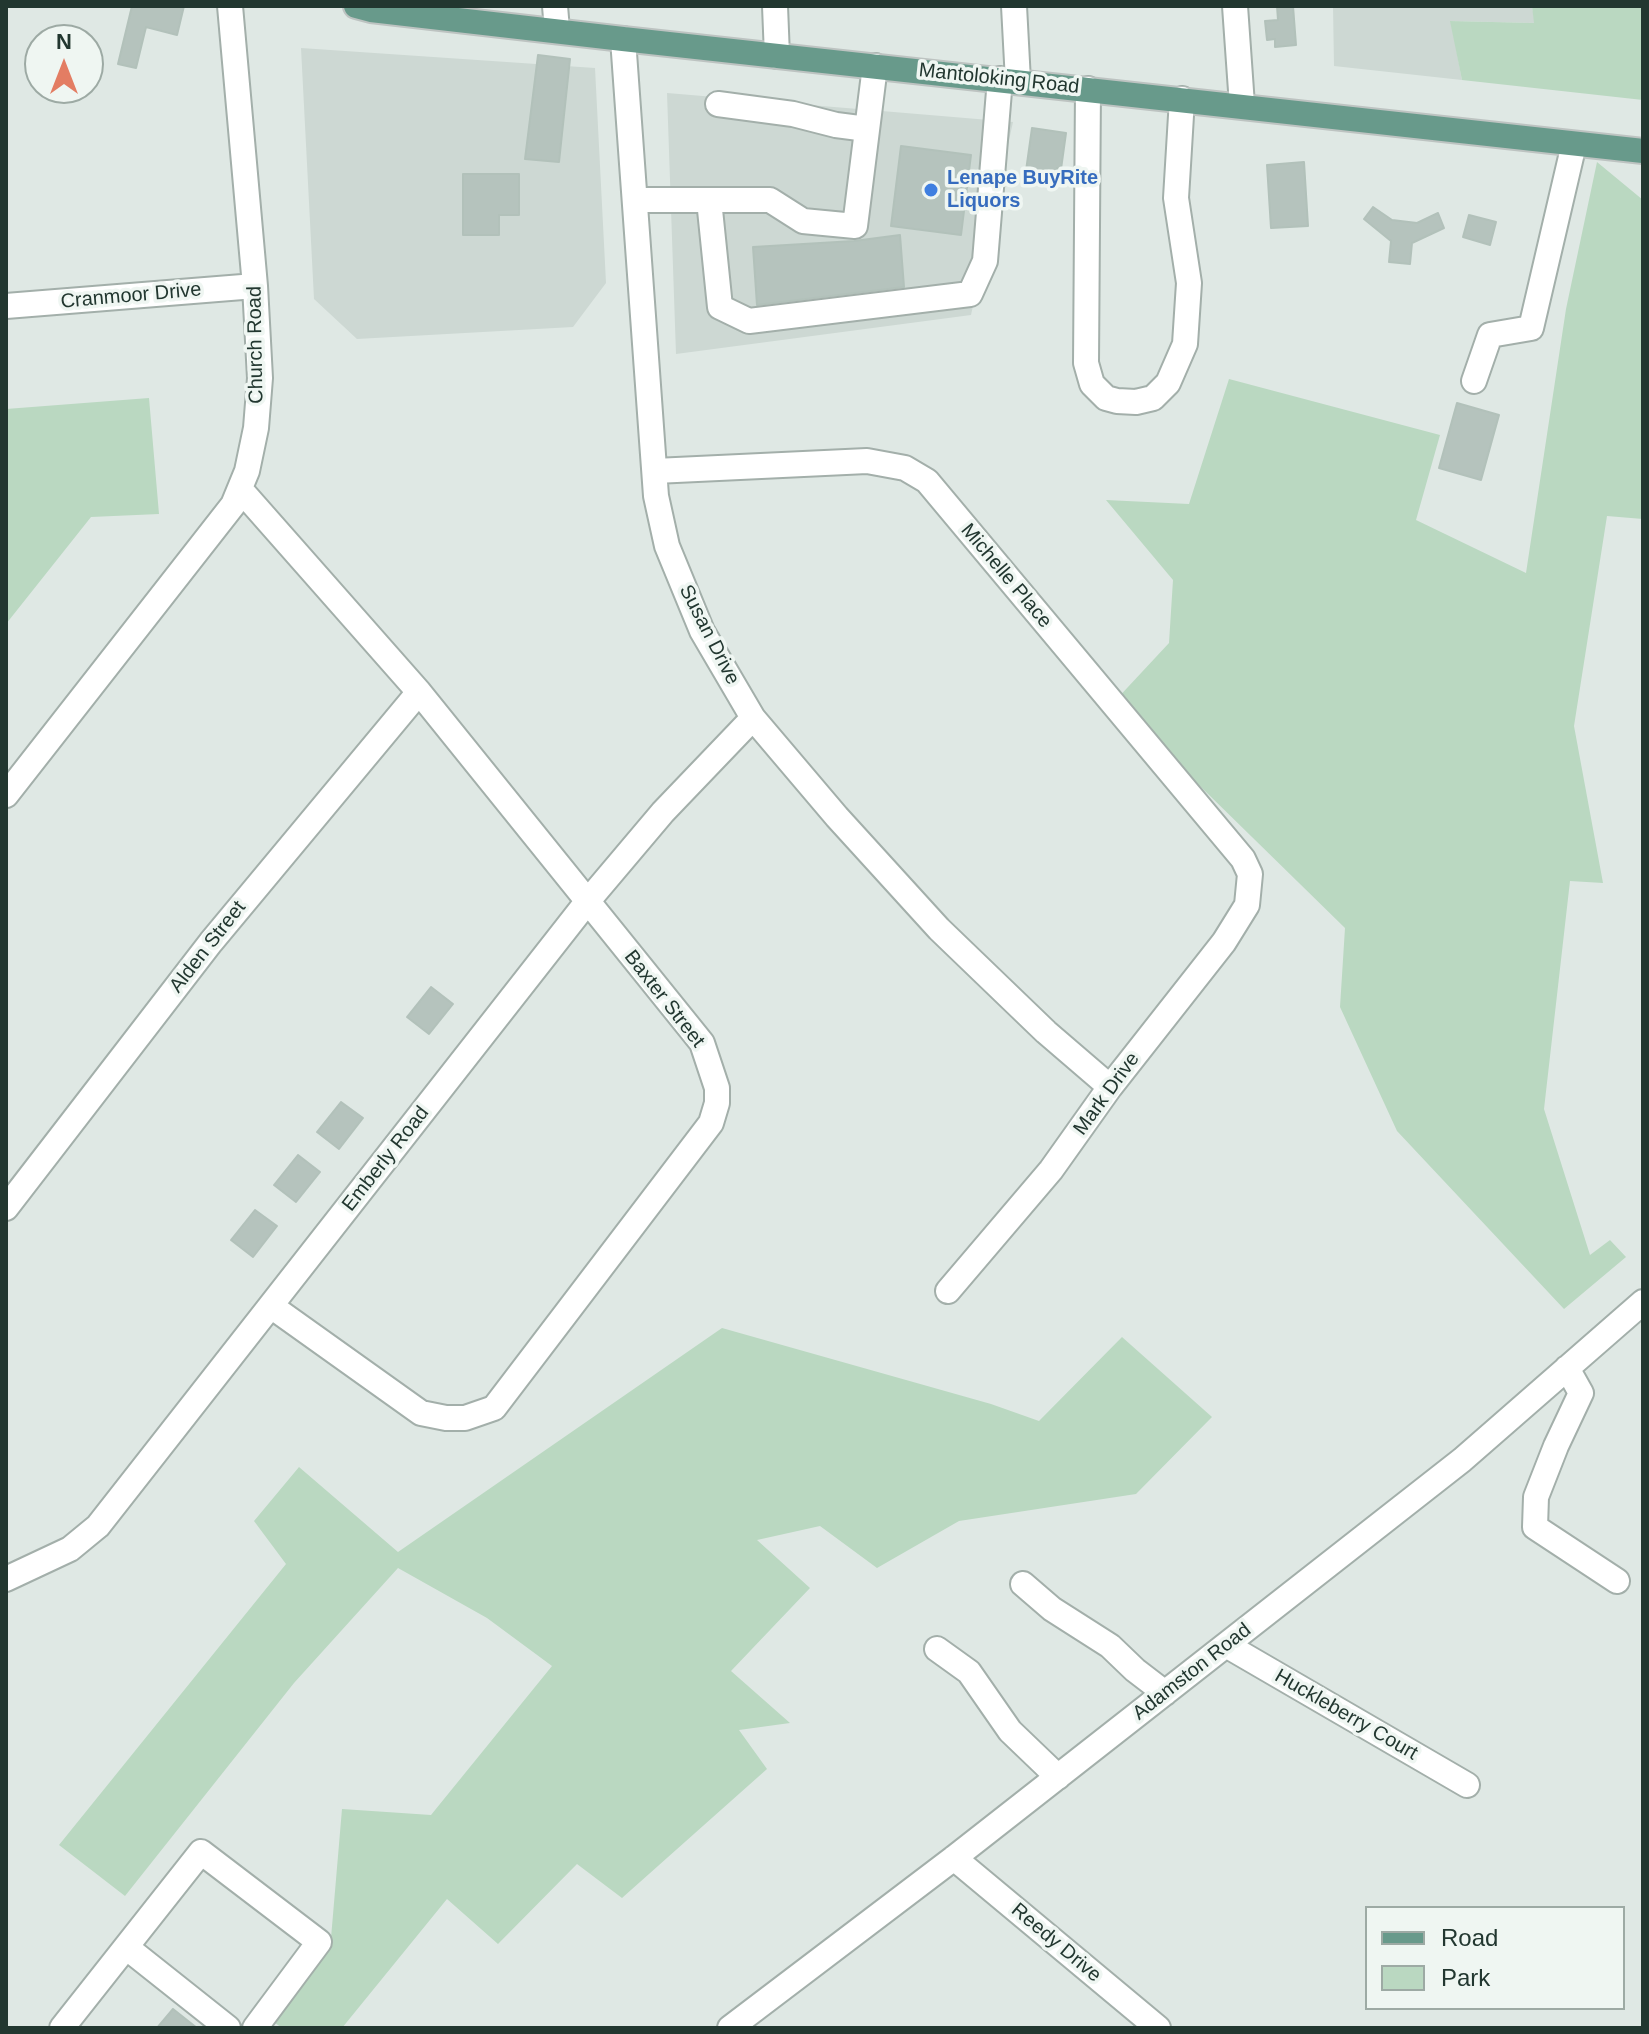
<!DOCTYPE html>
<html>
<head>
<meta charset="utf-8">
<style>
	body { margin:0 }
	#map { position:relative; width:1649px; height:2034px; overflow:hidden; background:#dfe8e4; font-family:Helvetica,sans-serif }
	canvas { display:block }
	.frame { position:absolute; inset:0; border:8px solid #223730; pointer-events:none }
	.legend { position:absolute; left:1365px; top:1906px; width:260px; height:104px; box-sizing:border-box; background:#eff6f2; border:2px solid #9daaa4; margin:0; padding:10px 14px; list-style:none; font-size:24px; color:#223730 }
	.legend li { display:flex; align-items:center; gap:16px; height:40px }
	.legend b { width:40px; border:2px solid #9daaa4 }
	.north { position:absolute; left:24px; top:24px; width:80px; height:80px; box-sizing:border-box; background:#eff6f2; border:2px solid #9daaa4; border-radius:50%; rotate:0deg; font-size:22px; font-weight:700; line-height:32px; text-align:center; color:#223730 }
	.north::after { content:''; display:block; margin:auto; width:28px; height:36px; background:#e37d63; clip-path:polygon(50% 0,100% 100%,50% 72%,0 100%) }
</style>
</head>
<body>
<div id="map">
<canvas width="1649" height="2034"></canvas>
<div class="frame"></div>
<ul class="legend">
<li><b style="height:10px;background:#689a8b"></b>Road</li>
<li><b style="height:22px;background:#bad8c1"></b>Park</li>
</ul>
<div class="north">N</div>
</div>
<script>
const ctx = document.querySelector('canvas').getContext('2d');
ctx.lineJoin = 'round';
function fillPath(path, color) {
  ctx.fillStyle = color;
  ctx.fill(path, 'evenodd');
}
function poly(rows) {
  const path = new Path2D();
  for (const r of rows) {
    path.moveTo(r[0], r[1]);
    for (let i = 2; i < r.length; i += 2) path.lineTo(r[i], r[i + 1]);
  }
  return path;
}
function trace(path, color, width, dash) {
  ctx.strokeStyle = color;
  ctx.lineWidth = width;
  ctx.lineCap = dash ? 'butt' : 'round';
  ctx.setLineDash(dash || []);
  ctx.stroke(path);
}
function write(font, color, halo, rows, align = 'center') {
  ctx.font = font + ' Helvetica,sans-serif';
  ctx.lineWidth = 7;
  ctx.setLineDash([]);
  ctx.textBaseline = 'middle';
  ctx.strokeStyle = halo;
  ctx.fillStyle = color;
  for (const [text, x, y, turn = 0] of rows) {
    ctx.save();
    ctx.translate(x, y);
    ctx.rotate((+turn || 0) * Math.PI / 180);
    ctx.textAlign = isNaN(turn) ? turn : align;
    if (halo) ctx.strokeText(text, 0, 0);
    ctx.fillText(text, 0, 0);
    ctx.restore();
  }
}
const built = poly([
	[1333,6,1532,6,1535,23,1451,21,1462,80,1334,66],
	[301,48,595,68,606,283,573,327,357,339,314,299],
	[667,93,1013,122,971,315,676,354]
]);
const green = poly([
	[1532,6,1643,6,1643,100,1462,80,1450,21,1534,23],
	[1597,162,1643,200,1643,519,1607,516,1574,726,1603,883,1570,881,1544,1109,1590,1255,1610,1240,1626,1257,1564,1309,1397,1131,1340,1007,1345,928,1114,702,1169,643,1173,580,1106,500,1189,504,1229,379,1440,435,1416,520,1526,573,1566,309],
	[149,398,159,514,91,517,6,624,6,409],
	[722,1328,991,1404,1039,1421,1122,1337,1212,1417,1136,1494,959,1521,877,1568,820,1526,757,1540,810,1588,731,1671,790,1723,739,1730,767,1769,622,1898,577,1864,498,1944,447,1899,342,2028,282,2028,271,2020,331,1938,342,1809,431,1815,552,1666,487,1618,398,1568,294,1683,125,1896,59,1845,286,1564,254,1521,299,1467,398,1552]
]);
const building = poly([
	[132,6,184,6,177,35,146,27,136,68,118,64,132,6],
	[1277,6,1293,6,1296,45,1275,47,1275,39,1267,40,1265,21,1278,20,1277,6],
	[538,55,570,59,559,162,525,159,538,55],
	[1032,128,1066,133,1061,169,1057,168,1055,182,1025,178,1032,128],
	[901,146,971,155,961,235,891,226,901,146],
	[1304,162,1308,226,1271,228,1267,165,1304,162],
	[463,174,519,174,519,215,499,215,499,235,463,235,463,174],
	[1373,207,1392,220,1417,223,1438,213,1444,228,1412,243,1410,264,1389,262,1391,241,1364,219,1373,207],
	[1469,215,1496,222,1490,245,1463,237,1469,215],
	[900,235,904,287,757,305,753,247,854,241,900,235],
	[1457,403,1499,415,1481,480,1439,468,1457,403],
	[431,987,453,1004,429,1034,407,1017,431,987],
	[341,1102,363,1118,339,1149,317,1132,341,1102],
	[298,1155,320,1172,296,1202,274,1185,298,1155],
	[255,1210,277,1226,253,1257,231,1240,255,1210],
	[173,2009,197,2028,157,2028,173,2009]
]);
const minor = poly([
	[555,6,557,30],
	[775,6,777,56],
	[1014,6,1018,81],
	[1235,6,1242,105],
	[623,39,656,496,667,546,702,631,753,718,837,817,939,929,1046,1032,1110,1087],
	[1088,89,1086,363,1092,384,1106,398,1117,401,1136,402,1153,398,1168,383,1185,344,1189,283,1176,198,1182,99],
	[718,104,793,114,836,125,867,129],
	[635,200,770,200,803,221,855,226,875,66],
	[709,200,720,307,749,321,970,294,985,261,1000,79],
	[6,306,255,286],
	[1474,381,1490,335,1531,328,1574,144],
	[655,471,867,461,905,468,927,481,1243,859,1250,874,1247,905,1224,942,1110,1087,1051,1170,948,1291],
	[240,489,419,692,702,1043,717,1088,717,1103,711,1123,494,1408,465,1418,446,1418,421,1413,271,1306],
	[6,795,233,505,247,471,256,428,260,378,255,286,230,6],
	[6,1208,211,942,419,692],
	[1567,1368,1581,1393,1556,1446,1536,1497,1535,1527,1617,1581],
	[6,1579,70,1549,98,1526,587,902,663,812,753,718],
	[1023,1584,1052,1609,1110,1646,1135,1670,1165,1693],
	[1226,1645,1467,1785],
	[937,1649,969,1672,1010,1731,1058,1777],
	[954,1858,1158,2028],
	[126,1947,228,2028],
	[62,2028,201,1852,319,1942,255,2028],
	[730,2028,954,1858,1462,1460,1643,1302]
]);
const major = poly([
	[356,6,371,10,623,39,1643,151]
]);
const markers = [
	[931,190,8,"#3f7fe0"]
];
const streetNames = [
	["Mantoloking Road",999,79,6],
	["Cranmoor Drive",131,296,-5],
	["Church Road",256,345,-91],
	["Michelle Place",1006,576,50],
	["Susan Drive",709,635,63],
	["Alden Street",208,947,-52],
	["Baxter Street",664,999,52],
	["Mark Drive",1107,1094,-54],
	["Emberly Road",386,1159,-52],
	["Adamston Road",1192,1672,-38],
	["Huckleberry Court",1346,1715,30],
	["Reedy Drive",1056,1943,40]
];
const shopNames = [
	["Lenape BuyRite",947,178],
	["Liquors",947,201]
];
fillPath(built, '#cdd8d3');
fillPath(green, '#bad8c1');
fillPath(building, '#b5c3bd');
trace(building, '#b2c1ba', 2);
trace(minor, '#a3afaa', 28);
trace(major, '#bdc3c1', 28);
trace(minor, '#fff', 24);
trace(major, '#689a8b', 24);
for (const [x, y, r, color] of markers) {
  const dot = new Path2D();
  dot.arc(x, y, r, 0, 2 * Math.PI);
  ctx.fillStyle = color;
  ctx.fill(dot);
  trace(dot, '#eff6f2', 3);
}
write('20px', '#223730', '#eff6f2', streetNames);
write('bold 20px', '#366cbe', '#eff6f2', shopNames, 'left');
</script>
</body>
</html>
